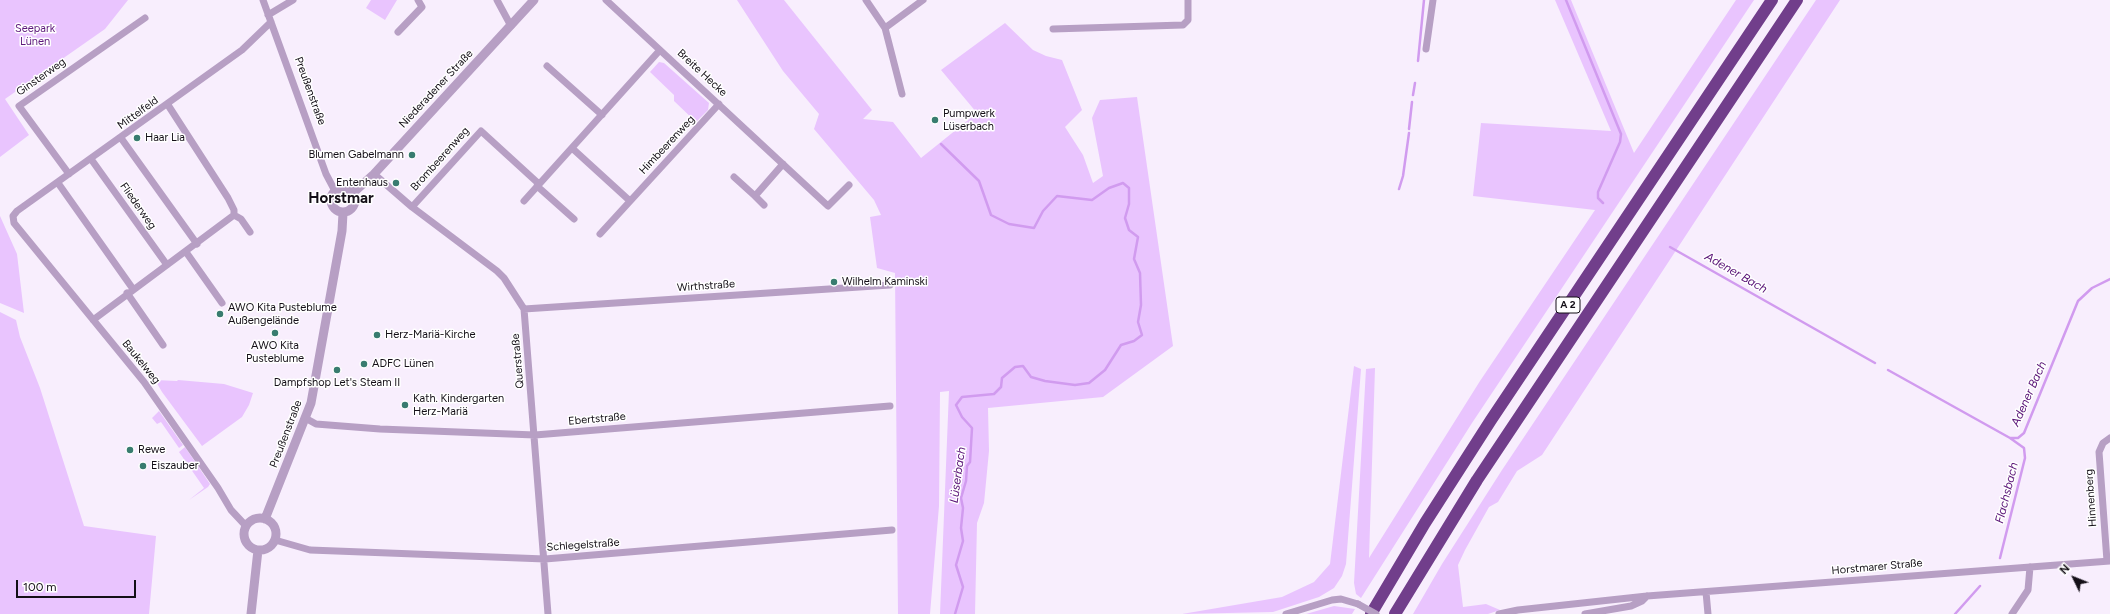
<!DOCTYPE html>
<html>
<head>
<meta charset="utf-8">
<style>
	body { margin:0 }
	#map { position:relative; width:2110px; height:614px; overflow:hidden; background:#f8eefd; font-family:Figtree,sans-serif }
	canvas { display:block }
	.north { position:absolute; left:2054px; top:558px; width:40px; height:40px; -webkit-text-stroke:3px #fff; paint-order:stroke; rotate:313deg; font-size:11px; font-weight:700; line-height:16px; text-align:center; color:#140f17 }
	.north::after { content:''; display:block; margin:auto; width:14px; height:18px; background:#140f17; clip-path:polygon(50% 0,100% 100%,50% 72%,0 100%) }
	.scale { position:absolute; left:16px; top:580px; width:120px; height:18px; box-sizing:border-box; border:2px solid #140f17; border-top:0; padding-left:5px; font-size:12px; line-height:14px; white-space:nowrap; color:#140f17; -webkit-text-stroke:3px #fff; paint-order:stroke }
</style>
</head>
<body>
<div id="map">
<canvas width="2110" height="614"></canvas>
<div class="north">N</div>
<div class="scale">100 m</div>
</div>
<script>
const ctx = document.querySelector('canvas').getContext('2d');
ctx.lineJoin = 'round';
function fillPath(path, color) {
  ctx.fillStyle = color;
  ctx.fill(path, 'evenodd');
}
function poly(rows) {
  const path = new Path2D();
  for (const r of rows) {
    if (r.length === 3) {
      path.moveTo(r[0] + r[2], r[1]);
      path.arc(r[0], r[1], r[2], 0, 2 * Math.PI);
      continue;
    }
    path.moveTo(r[0], r[1]);
    for (let i = 2; i < r.length; i += 2) path.lineTo(r[i], r[i + 1]);
  }
  return path;
}
function trace(path, color, width, dash) {
  ctx.strokeStyle = color;
  ctx.lineWidth = width;
  ctx.lineCap = dash ? 'butt' : 'round';
  ctx.setLineDash(dash || []);
  ctx.stroke(path);
}
function write(font, color, halo, rows, align = 'center') {
  ctx.font = font + ' Figtree,sans-serif';
  ctx.lineWidth = 3;
  ctx.setLineDash([]);
  ctx.textBaseline = 'middle';
  ctx.strokeStyle = halo;
  ctx.fillStyle = color;
  for (const [text, x, y, turn = 0] of rows) {
    ctx.save();
    ctx.translate(x, y);
    ctx.rotate((+turn || 0) * Math.PI / 180);
    ctx.textAlign = isNaN(turn) ? turn : align;
    if (halo) ctx.strokeText(text, 0, 0);
    ctx.fillText(text, 0, 0);
    ctx.restore();
  }
}
const green = poly([
	[0,0,128,0,105,29,5,99,29,135,0,157],
	[371,0,397,0,385,20,366,8],
	[737,0,784,0,872,110,863,119,893,122,921,158,977,113,941,70,1005,23,1033,50,1046,56,1062,60,1082,110,1065,127,1083,155,1093,183,1103,176,1092,118,1100,100,1137,97,1173,346,1103,397,988,408,989,451,984,503,977,523,975,614,940,614,949,391,940,392,939,506,930,614,898,614,895,273,877,268,870,217,881,215,874,200,814,129,819,114,783,71],
	[1555,0,1571,0,1634,153,1736,0,1754,0,1472,423,1361,598,1356,594,1354,583,1366,369,1375,368,1369,558,1480,381,1595,210,1473,196,1481,123,1611,131],
	[1816,0,1840,0,1542,455,1517,471,1498,502,1489,507,1465,550,1458,565,1463,607,1486,604,1500,610,1488,614,1413,614,1442,564,1502,470],
	[659,62,664,63,709,103,708,110,696,122,674,101,674,95,650,72],
	[0,216,17,254,24,313,0,303],
	[0,312,16,320,20,337,40,388,84,526,156,536,149,614,0,614],
	[1354,366,1361,369,1346,564,1342,576,1334,588,1319,597,1273,612,1182,614,1282,597,1314,582,1330,564],
	[155,380,177,381,178,380,224,384,253,393,249,405,242,417,202,446,162,392],
	[159,411,183,445,179,448,161,422,157,424,152,418],
	[185,447,210,484,208,487,189,500,204,488,179,452],
	[1334,606,1355,609,1352,614,1306,614]
]);
const stream = poly([
	[1566,0,1621,134,1620,142,1598,192,1598,198,1603,203],
	[1418,61,1424,0],
	[1413,95,1415,83],
	[1409,129,1412,102],
	[941,144,979,181,991,215,1009,224,1034,228,1043,211,1057,196,1092,200,1109,188,1123,183,1129,188,1129,204,1125,218,1129,230,1138,237,1134,259,1140,273,1141,305,1138,322,1142,335,1134,341,1121,345,1105,370,1089,383,1075,385,1045,381,1031,377,1023,366,1015,367,1002,378,1001,387,994,394,962,397,956,405,962,417,972,428,970,462,967,466,966,481,961,498,963,508,961,528,963,541,956,565,963,587,955,614],
	[1399,189,1403,176,1409,133],
	[1670,247,1875,363],
	[1888,370,2010,438,2024,448,2025,458,2000,558],
	[2010,438,2018,438,2024,433,2078,301,2092,288,2110,279],
	[1955,614,1980,586]
]);
const minor = poly([
	[263,0,326,174,335,191],
	[497,0,511,26],
	[606,0,828,206,849,185],
	[866,0,885,28],
	[268,15,293,0],
	[1053,29,1183,25,1188,20,1188,0],
	[398,32,422,7,418,0],
	[1426,49,1433,0],
	[547,66,602,115],
	[902,94,885,28,923,0],
	[121,138,197,244],
	[573,149,630,201],
	[91,159,167,265],
	[69,174,19,106,145,18],
	[374,174,412,207,497,271,504,278,524,309,548,614],
	[734,177,755,196],
	[58,183,133,289],
	[537,186,574,219],
	[524,201,660,50],
	[764,205,755,196,783,164],
	[412,207,481,131,539,184],
	[234,215,241,219,250,232],
	[600,234,719,104],
	[186,252,222,303],
	[127,293,163,345],
	[524,309,890,285],
	[93,320,234,215,234,210,228,198,168,105],
	[307,419,316,424,380,429,535,435,890,406],
	[246,526,231,510,218,488,144,382,14,223,13,216,17,211,242,50,271,22],
	[275,540,310,550,545,559,892,530],
	[2107,561,2099,452,2103,443,2110,438],
	[1706,592,1708,614],
	[1286,614,1332,600,1341,599,1358,604],
	[1499,614,1518,610,1647,596,2110,561],
	[1585,614,1631,606,1642,601,1647,596],
	[2012,614,2028,590,2030,567]
]);
const tertiary = poly([
	[343,200,12],
	[353,193,374,174,534,0],
	[260,534,16],
	[265,519,311,403,342,231,343,213],
	[251,614,258,550]
]);
const motorway = poly([
	[1371,614,1425,523,1491,420,1772,0],
	[1395,614,1477,480,1797,0]
]);
const minorBridge = poly([
	[1358,604,1376,614]
]);
const markers = [
	[935,120,4,"#387c6f"],
	[137,138,4,"#387c6f"],
	[412,155,4,"#387c6f"],
	[396,183,4,"#387c6f"],
	[834,282,4,"#387c6f"],
	[220,314,4,"#387c6f"],
	[275,333,4,"#387c6f"],
	[377,335,4,"#387c6f"],
	[364,364,4,"#387c6f"],
	[337,370,4,"#387c6f"],
	[405,405,4,"#387c6f"],
	[130,450,4,"#387c6f"],
	[143,466,4,"#387c6f"]
];
const shields = [
	[1568,305,24]
];
const shieldNames = [
	["A 2",1568,305]
];
const parkNames = [
	["Seepark",35,29],
	["Lünen",35,42]
];
const streetNames = [
	["Breite Hecke",702,73,43],
	["Ginsterweg",41,77,-35],
	["Niederadener Straße",436,89,-47],
	["Preußenstraße",310,91,70],
	["Mittelfeld",138,113,-36],
	["Himbeerenweg",667,145,-47],
	["Brombeerenweg",440,159,-48],
	["Fliederweg",138,206,55],
	["Wirthstraße",706,286,-4],
	["Querstraße",518,361,-95],
	["Baukelweg",141,362,51],
	["Ebertstraße",597,419,-5],
	["Preußenstraße",286,434,-69],
	["Hinnenberg",2091,498,-94],
	["Schlegelstraße",583,545,-4],
	["Horstmarer Straße",1877,567,-5]
];
const poiNames = [
	["Pumpwerk",943,114],
	["Lüserbach",943,127],
	["Haar Lia",145,138],
	["Blumen Gabelmann",404,155,"right"],
	["Entenhaus",388,183,"right"],
	["Wilhelm Kaminski",842,282],
	["AWO Kita Pusteblume",228,308],
	["Außengelände",228,321],
	["Herz-Mariä-Kirche",385,335],
	["AWO Kita",275,346,"center"],
	["Pusteblume",275,359,"center"],
	["ADFC Lünen",372,364],
	["Dampfshop Let's Steam II",337,383,"center"],
	["Kath. Kindergarten",413,399],
	["Herz-Mariä",413,412],
	["Rewe",138,450],
	["Eiszauber",151,466]
];
const waterNames = [
	["Adener Bach",1736,273,30],
	["Adener Bach",2029,394,-66],
	["Lüserbach",958,475,-82],
	["Flachsbach",2007,493,-76]
];
const districtNames = [
	["Horstmar",341,199]
];
fillPath(green, '#e9c4fe');
trace(stream, '#d19bef', 2.5);
trace(minor, '#b79fc4', 7);
trace(tertiary, '#b79fc4', 9);
trace(motorway, '#713e8b', 12);
trace(minorBridge, '#b79fc4', 7);
for (const [x, y, r, color] of markers) {
  const dot = new Path2D();
  dot.arc(x, y, r, 0, 2 * Math.PI);
  ctx.fillStyle = color;
  ctx.fill(dot);
  trace(dot, '#fff', 1.5);
}
for (const [x, y, w] of shields) {
  const box = new Path2D();
  box.roundRect(x - w / 2, y - 8, w, 16, 3);
  ctx.fillStyle = '#fff';
  ctx.fill(box);
  trace(box, '#140f17', 1);
}
write('bold 10px', '#140f17', null, shieldNames);
write('11px', '#5d187b', '#fff', parkNames);
write('11px', '#140f17', '#fff', streetNames);
write('11px', '#140f17', '#fff', poiNames, 'left');
write('italic 12px', '#581176', '#fff', waterNames);
write('bold 15px', '#140f17', '#fff', districtNames);
</script>
</body>
</html>
